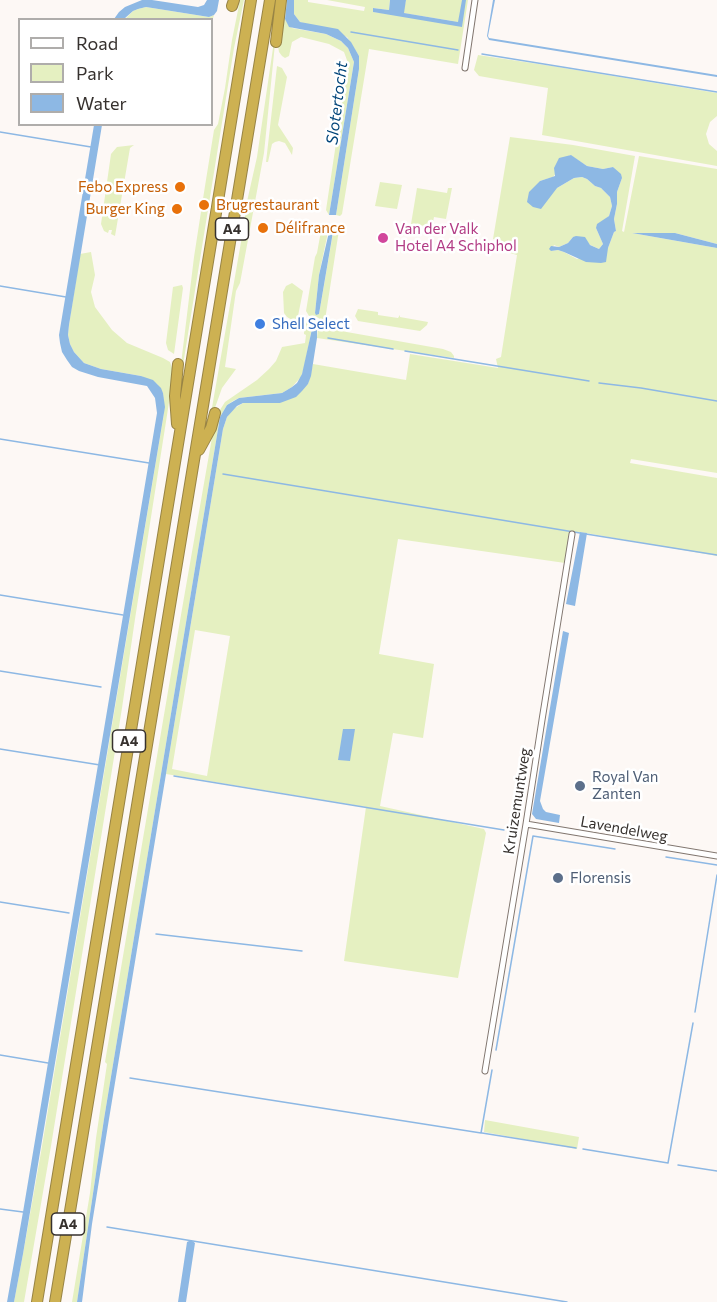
<!DOCTYPE html>
<html>
<head>
<meta charset="utf-8">
<style>
	body { margin:0 }
	#map { position:relative; width:717px; height:1302px; overflow:hidden; background:#fdf8f5; font-family:Commissioner,sans-serif }
	canvas { display:block }
	.legend { position:absolute; left:18px; top:18px; width:195px; height:108px; box-sizing:border-box; background:#fff; border:2px solid #afadab; margin:0; padding:8px 10px; list-style:none; font-size:18px; color:#36312e }
	.legend li { display:flex; align-items:center; gap:12px; height:30px }
	.legend b { width:30px; border:2px solid #afadab }
</style>
</head>
<body>
<div id="map">
<canvas width="717" height="1302"></canvas>
<ul class="legend">
<li><b style="height:8px;background:#fff"></b>Road</li>
<li><b style="height:16px;background:#e5f0c1"></b>Park</li>
<li><b style="height:16px;background:#8db8e4"></b>Water</li>
</ul>
</div>
<script>
const ctx = document.querySelector('canvas').getContext('2d');
ctx.lineJoin = 'round';
function fillPath(path, color) {
  ctx.fillStyle = color;
  ctx.fill(path, 'evenodd');
}
function poly(rows) {
  const path = new Path2D();
  for (const r of rows) {
    path.moveTo(r[0], r[1]);
    for (let i = 2; i < r.length; i += 2) path.lineTo(r[i], r[i + 1]);
  }
  return path;
}
function trace(path, color, width, dash) {
  ctx.strokeStyle = color;
  ctx.lineWidth = width;
  ctx.lineCap = dash ? 'butt' : 'round';
  ctx.setLineDash(dash || []);
  ctx.stroke(path);
}
function write(font, color, halo, rows, align = 'center') {
  ctx.font = font + ' Commissioner,sans-serif';
  ctx.lineWidth = 5;
  ctx.setLineDash([]);
  ctx.textBaseline = 'middle';
  ctx.strokeStyle = halo;
  ctx.fillStyle = color;
  for (const [text, x, y, turn = 0] of rows) {
    ctx.save();
    ctx.translate(x, y);
    ctx.rotate((+turn || 0) * Math.PI / 180);
    ctx.textAlign = isNaN(turn) ? turn : align;
    if (halo) ctx.strokeText(text, 0, 0);
    ctx.fillText(text, 0, 0);
    ctx.restore();
  }
}
const green = poly([
	[240,0,244,0,234,48,183,365,181,364,194,257,205,186,214,130,218,124,225,88,232,40],
	[284,0,287,0,285,19,292,28,326,34,341,41,348,48,354,62,329,215,326,210,348,63,344,52,329,44,301,37,292,42,289,56,285,58,282,56,279,52,278,46],
	[294,0,308,0,308,2,364,11,365,7,327,0,390,0,389,10,373,8,373,12,458,22,403,13,406,0,468,0,458,64,369,49,342,214,340,216,336,215,359,69,359,56,347,37,300,22,294,14],
	[146,7,209,17,214,15,212,22,212,20,124,20,133,11,138,9],
	[278,14,264,153,240,283,236,291,225,367,236,369,222,388,211,419,210,419,244,225,246,206,257,157],
	[478,55,552,66,717,93,717,116,710,122,706,134,709,144,717,151,717,166,542,135,548,88,479,76,474,70],
	[277,66,282,68,287,77,278,125,293,148,292,155,285,143,279,141,275,142,272,144,268,162,266,162],
	[510,137,573,145,635,156,622,231,624,232,639,156,717,169,717,244,675,233,632,233,717,248,717,473,631,459,630,463,717,478,717,556,580,532,569,533,565,563,398,539,379,654,434,664,423,738,393,733,380,806,484,829,486,833,458,978,344,961,366,807,166,774,223,429,227,417,232,410,243,403,280,403,308,384,313,364,406,380,410,354,498,368,496,359,501,357,517,255,503,251,504,246,500,241,493,239],
	[570,155,587,166,603,169,613,167,622,178,617,192,617,204,614,219,616,231,614,232,608,248,577,259,564,252,558,250,551,251,554,245,559,247,568,243,573,237,599,249,603,244,596,228,609,216,612,206,610,197,601,188,595,186,587,179,582,177,574,178,557,188,540,181,553,177],
	[195,630,230,636,207,776,172,769],
	[134,145,130,148,115,236,111,234,112,230,109,230,108,233,104,231,101,224,111,154,117,147],
	[380,182,402,185,397,209,375,206],
	[417,188,447,193,448,188,452,188,446,219,434,217,432,227,411,224],
	[326,226,336,227,339,230,325,320,328,327,341,331,443,349,451,352,454,356,454,358,317,338,319,318,309,316,306,311,315,257,317,253,321,231],
	[328,232,333,233,319,314,317,314,315,313,319,275],
	[91,252,95,275,91,292,95,307,112,330,127,343,163,358,170,362,172,368,173,377,135,619,122,708,51,1146,24,1302,14,1302,23,1254,41,1152,164,413,163,393,157,384,141,376,101,369,84,363,74,352,70,344,68,335,69,325,80,254],
	[292,283,303,291,297,321,313,323,304,368,301,377,292,387,282,393,239,398,233,401,227,405,220,417,104,1119,77,1302,72,1302,90,1193,96,1138,107,1064,105,1062,182,609,214,426,218,413,225,402,257,380,269,369,276,361,282,347,305,343,306,335,304,334,304,327,287,317,284,313,283,292,286,286],
	[182,285,183,288,174,354,168,350,166,343,173,287],
	[358,309,378,312,378,315,398,318,400,315,400,317,428,322,427,325,420,331,358,321,355,316],
	[485,1120,579,1137,577,1149,484,1132]
]);
const water = poly([
	[142,0,152,0,198,7,204,5,207,0,219,0,217,11,214,15,209,17,146,7,138,9,133,11,124,19,114,19,119,12,125,7],
	[287,0,294,0,294,14,300,22,338,29,351,42,359,56,359,69,336,215,329,215,354,62,348,48,341,41,326,34,289,27,285,19],
	[390,0,406,0,404,13,458,22,462,0,466,0,462,27,373,12,373,8,389,10],
	[493,0,495,0,488,36,489,38,717,75,717,77,489,40,487,36],
	[94,125,102,125,69,325,68,335,70,344,74,352,84,363,101,369,141,376,153,380,161,388,163,393,165,407,23,1254,14,1302,7,1302,23,1212,157,413,155,398,147,386,98,377,79,371,72,367,67,360,62,352,60,343,59,335],
	[571,155,587,166,603,169,613,167,621,174,622,178,617,192,617,204,614,219,616,231,614,232,608,248,606,262,601,263,586,262,564,252,558,250,551,251,549,249,551,246,559,247,568,243,573,237,576,236,585,237,590,245,599,249,603,244,596,228,597,224,609,216,612,206,610,197,601,188,595,186,587,179,582,177,574,178,557,188,541,209,533,207,527,202,529,192,540,181,555,176,554,168,559,158],
	[329,232,333,232,319,314,316,315,315,313,319,275],
	[632,233,675,233,717,244,717,248],
	[314,326,317,330,317,338,311,376,308,384,302,391,296,397,280,403,243,403,237,406,227,417,223,429,109,1119,92,1224,82,1302,77,1302,104,1119,220,417,227,405,239,398,282,393,292,387,297,383,302,374,312,329],
	[580,532,587,533,575,606,566,604],
	[563,631,569,633,540,801,543,809,546,812,560,815,559,823,536,819,532,814],
	[343,729,355,729,350,761,338,760],
	[191,1240,195,1243,186,1302,178,1302,187,1242]
]);
const stream = poly([
	[351,32,458,50],
	[482,54,717,92],
	[0,132,91,147],
	[0,286,66,297],
	[328,338,393,349],
	[405,351,589,381],
	[599,383,641,388,717,401],
	[0,439,149,463],
	[223,474,580,533],
	[586,534,717,555],
	[0,595,123,615],
	[0,671,101,687],
	[0,749,100,765],
	[174,776,504,830],
	[666,857,717,865],
	[0,902,69,913],
	[156,934,302,951],
	[695,1012,717,875],
	[496,1050,533,836,615,849],
	[0,1055,48,1063],
	[130,1078,481,1133,492,1070],
	[482,1133,576,1148],
	[583,1149,668,1163,693,1023],
	[678,1165,717,1171],
	[0,1209,23,1212],
	[107,1227,567,1302]
]);
const minor = poly([
	[465,68,475,0],
	[526,824,717,856],
	[485,1071,526,824,542,720,572,534]
]);
const motorway = poly([
	[232,6,234,0],
	[276,42,281,0],
	[177,424,175,396,178,364],
	[199,450,211,428,215,413],
	[37,1302,251,0],
	[55,1302,270,0]
]);
const markers = [
	[180,187,6,"#e8710a"],
	[204,205,6,"#e8710a"],
	[177,209,6,"#e8710a"],
	[263,228,6,"#e8710a"],
	[383,238,6,"#d1479c"],
	[260,324,6,"#3f7fe0"],
	[580,786,6,"#5c6f8a"],
	[558,878,6,"#5c6f8a"]
];
const shields = [
	[232,229,33],
	[129,741,33],
	[68,1224,33]
];
const shieldNames = [
	["A4",232,229],
	["A4",129,741],
	["A4",68,1224]
];
const foodNames = [
	["Febo Express",168,187],
	["Brugrestaurant",216,205,"left"],
	["Burger King",165,209],
	["Délifrance",275,228,"left"]
];
const hotelNames = [
	["Van der Valk",395,229],
	["Hotel A4 Schiphol",395,246]
];
const shopNames = [
	["Shell Select",272,324]
];
const serviceNames = [
	["Royal Van",592,777],
	["Zanten",592,794],
	["Florensis",570,878]
];
const streetNames = [
	["Kruizemuntweg",517,801,-81],
	["Lavendelweg",624,829,10]
];
const waterNames = [
	["Slotertocht",337,103,-83]
];
fillPath(green, '#e5f0c1');
fillPath(water, '#8db8e4');
trace(stream, '#8db8e4', 1.5);
trace(minor, '#81766f', 7);
trace(motorway, '#988445', 12);
trace(minor, '#fff', 5);
trace(motorway, '#cdb152', 10);
for (const [x, y, r, color] of markers) {
  const dot = new Path2D();
  dot.arc(x, y, r, 0, 2 * Math.PI);
  ctx.fillStyle = color;
  ctx.fill(dot);
  trace(dot, '#fff', 2);
}
for (const [x, y, w] of shields) {
  const box = new Path2D();
  box.roundRect(x - w / 2, y - 11, w, 22, 4.5);
  ctx.fillStyle = '#fff';
  ctx.fill(box);
  trace(box, '#36312e', 1.5);
}
write('bold 14px', '#36312e', null, shieldNames);
write('15px', '#c56008', '#fff', foodNames, 'right');
write('15px', '#b23c85', '#fff', hotelNames, 'left');
write('15px', '#366cbe', '#fff', shopNames, 'left');
write('15px', '#4e5e75', '#fff', serviceNames, 'left');
write('15px', '#36312e', '#fff', streetNames);
write('italic 16px', '#004479', '#fff', waterNames);
</script>
</body>
</html>
